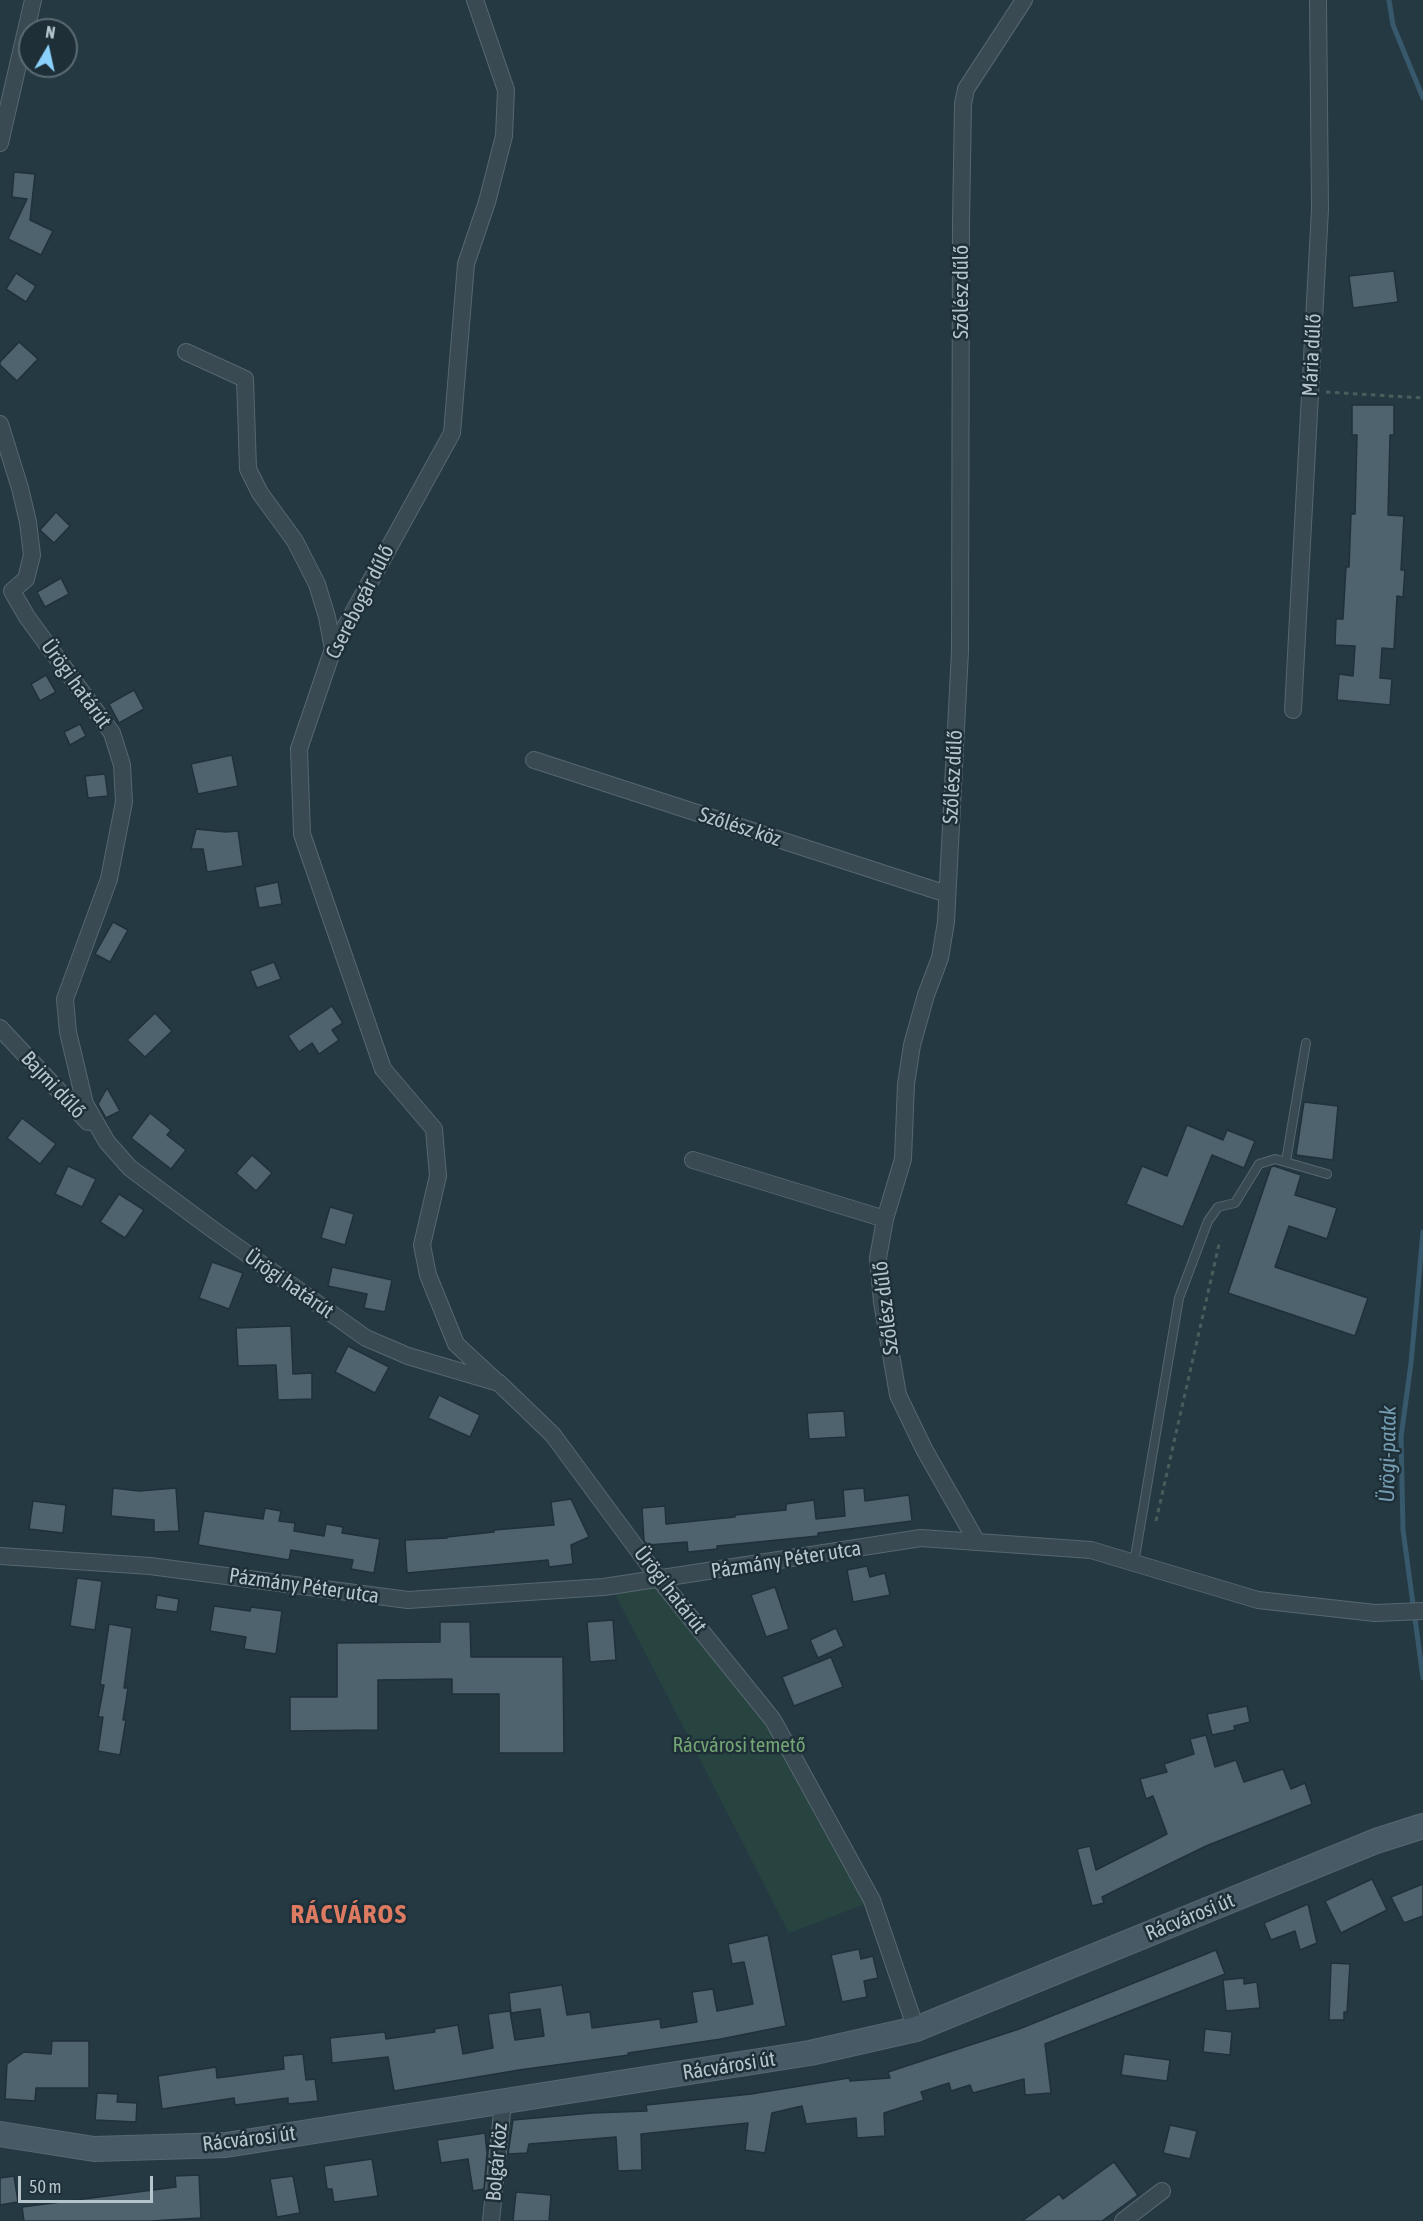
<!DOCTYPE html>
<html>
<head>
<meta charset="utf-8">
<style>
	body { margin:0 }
	#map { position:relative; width:1423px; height:2221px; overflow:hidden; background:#253943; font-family:"Asap Condensed",sans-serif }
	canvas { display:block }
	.north { position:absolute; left:18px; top:18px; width:60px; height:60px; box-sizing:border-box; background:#1e2f38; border:2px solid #5b6b73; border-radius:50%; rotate:9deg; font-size:16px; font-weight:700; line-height:24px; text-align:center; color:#b6c4cc }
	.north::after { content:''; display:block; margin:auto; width:21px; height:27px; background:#8ad2fd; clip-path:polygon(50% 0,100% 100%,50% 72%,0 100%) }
	.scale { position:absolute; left:18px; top:2176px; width:135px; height:27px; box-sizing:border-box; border:3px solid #b6c4cc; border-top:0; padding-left:8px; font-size:18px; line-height:21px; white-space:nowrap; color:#b6c4cc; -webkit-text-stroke:4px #1e2f38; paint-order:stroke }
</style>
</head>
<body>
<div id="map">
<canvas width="1423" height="2221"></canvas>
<div class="north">N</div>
<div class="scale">50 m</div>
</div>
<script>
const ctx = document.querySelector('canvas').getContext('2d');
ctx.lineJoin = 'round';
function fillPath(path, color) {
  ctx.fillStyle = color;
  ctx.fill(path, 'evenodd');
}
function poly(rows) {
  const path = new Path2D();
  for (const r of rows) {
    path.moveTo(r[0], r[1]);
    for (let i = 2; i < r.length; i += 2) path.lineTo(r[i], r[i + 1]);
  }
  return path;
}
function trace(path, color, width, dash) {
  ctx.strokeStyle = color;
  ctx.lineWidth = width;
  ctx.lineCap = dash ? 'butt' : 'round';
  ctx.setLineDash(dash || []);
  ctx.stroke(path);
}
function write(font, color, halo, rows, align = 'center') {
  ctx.font = font + ' "Asap Condensed",sans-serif';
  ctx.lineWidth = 5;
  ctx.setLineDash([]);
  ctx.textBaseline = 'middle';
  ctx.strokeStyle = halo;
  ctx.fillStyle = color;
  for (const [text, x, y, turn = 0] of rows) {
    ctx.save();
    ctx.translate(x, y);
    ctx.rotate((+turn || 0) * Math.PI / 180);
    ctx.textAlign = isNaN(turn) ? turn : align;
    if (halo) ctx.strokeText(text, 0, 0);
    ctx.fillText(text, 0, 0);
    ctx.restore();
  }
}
const green = poly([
	[663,1583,773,1720,865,1904,789,1933,615,1594]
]);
const stream = poly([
	[1389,0,1393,25,1423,98],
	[1423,1232,1411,1363,1401,1437,1403,1530,1423,1678]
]);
const building = poly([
	[14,172,35,174,30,220,53,231,41,255,8,239,27,199,12,197,14,172],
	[1394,271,1398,302,1353,308,1349,276,1394,271],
	[16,273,36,286,26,302,6,289,16,273],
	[19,342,38,359,17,381,0,365,0,362,19,342],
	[1352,405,1394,405,1394,435,1390,435,1388,515,1404,516,1401,570,1405,570,1403,597,1397,596,1394,649,1382,648,1380,678,1392,679,1390,705,1337,700,1339,674,1353,676,1355,646,1335,645,1336,619,1343,619,1346,567,1349,567,1351,514,1355,514,1357,435,1352,435,1352,405],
	[56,512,70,526,54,543,40,530,56,512],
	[61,578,69,594,45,607,37,592,61,578],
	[46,675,56,692,40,701,31,684,46,675],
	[134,690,144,709,119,723,109,704,134,690],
	[80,724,86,736,70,745,64,732,80,724],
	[232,755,238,786,198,794,191,764,232,755],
	[105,774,108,796,88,798,85,776,105,774],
	[196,829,226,832,238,831,243,866,207,872,203,849,191,849,196,829],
	[278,882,282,904,259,908,255,887,278,882],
	[113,922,128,930,110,962,95,954,113,922],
	[274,962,281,979,257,988,250,971,274,962],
	[332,1006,343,1023,332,1030,339,1040,319,1054,312,1043,299,1052,288,1036,332,1006],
	[155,1013,172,1031,145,1057,127,1040,155,1013],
	[107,1088,120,1111,106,1118,98,1104,107,1088],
	[1304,1102,1338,1106,1333,1160,1296,1155,1304,1102],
	[150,1113,171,1130,167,1135,186,1150,171,1169,131,1138,150,1113],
	[22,1118,56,1144,40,1164,7,1138,22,1118],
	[1187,1125,1223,1140,1227,1130,1255,1141,1244,1168,1212,1155,1183,1227,1126,1204,1142,1166,1167,1176,1187,1125],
	[252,1155,272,1173,256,1191,236,1173,252,1155],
	[68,1166,96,1179,82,1207,55,1194,68,1166],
	[1274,1166,1301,1175,1295,1195,1337,1208,1327,1239,1289,1226,1275,1267,1368,1298,1355,1336,1228,1293,1271,1167,1274,1166],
	[119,1194,144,1210,125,1238,100,1222,119,1194],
	[330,1207,354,1214,345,1245,321,1238,330,1207],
	[212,1262,243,1273,229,1309,199,1298,212,1262],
	[332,1267,392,1280,385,1312,364,1308,367,1294,328,1286,332,1267],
	[291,1326,293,1374,312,1373,312,1399,278,1400,276,1365,238,1366,236,1328,291,1326],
	[348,1346,389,1367,375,1393,335,1372,348,1346],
	[439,1395,480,1415,470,1437,428,1418,439,1395],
	[844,1411,846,1437,809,1439,807,1413,844,1411],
	[113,1488,139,1491,176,1488,179,1531,154,1532,154,1520,111,1516,113,1488],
	[864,1488,865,1501,909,1495,912,1521,818,1533,818,1536,717,1546,717,1549,688,1552,687,1542,648,1545,644,1541,642,1508,665,1506,666,1524,735,1517,735,1515,786,1510,786,1504,814,1500,816,1519,845,1516,843,1490,864,1488],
	[571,1499,589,1537,571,1545,573,1564,549,1567,548,1560,407,1573,405,1540,447,1538,447,1537,494,1532,494,1530,554,1525,551,1502,571,1499],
	[33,1501,66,1505,63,1533,29,1529,33,1501],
	[265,1508,281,1511,279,1521,295,1523,294,1531,324,1536,326,1524,343,1527,342,1533,380,1539,374,1573,351,1569,353,1560,291,1550,289,1560,198,1545,204,1511,263,1519,265,1508],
	[867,1566,870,1577,885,1573,890,1595,853,1602,847,1570,867,1566],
	[77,1578,102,1581,95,1630,70,1626,77,1578],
	[775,1587,789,1629,766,1637,751,1595,775,1587],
	[157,1595,179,1599,177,1612,155,1609,157,1595],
	[214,1606,250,1611,251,1607,282,1611,276,1654,244,1649,246,1637,210,1631,214,1606],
	[613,1620,616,1660,590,1662,587,1622,613,1620],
	[440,1622,470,1622,471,1657,563,1657,564,1753,499,1753,499,1694,452,1694,452,1679,378,1680,378,1730,290,1731,290,1697,337,1697,337,1643,440,1642,440,1622],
	[109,1624,132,1628,124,1688,128,1688,123,1720,126,1720,120,1755,98,1751,103,1717,98,1717,104,1685,100,1685,109,1624],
	[836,1628,844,1646,818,1658,810,1640,836,1628],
	[831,1657,843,1687,794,1706,782,1677,831,1657],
	[1247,1706,1250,1722,1234,1726,1235,1730,1212,1735,1207,1714,1247,1706],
	[1206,1735,1215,1767,1236,1760,1244,1782,1283,1769,1291,1789,1305,1783,1312,1804,1206,1846,1102,1897,1104,1903,1092,1906,1077,1849,1090,1846,1096,1870,1167,1834,1153,1796,1146,1799,1140,1779,1167,1772,1164,1764,1194,1754,1190,1739,1206,1735],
	[1372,1879,1387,1910,1341,1933,1325,1901,1372,1879],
	[1423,1884,1423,1916,1404,1923,1391,1897,1423,1884],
	[1308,1904,1317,1943,1300,1950,1295,1931,1271,1940,1264,1923,1308,1904],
	[768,1935,786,2026,721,2039,628,2053,629,2055,519,2070,394,2091,388,2057,332,2063,330,2038,385,2032,386,2039,435,2032,434,2029,458,2025,463,2054,493,2048,488,2014,510,2011,515,2040,544,2036,540,2009,511,2013,509,1993,562,1985,567,2015,590,2012,592,2028,660,2019,661,2028,697,2022,692,1992,713,1989,717,2011,753,2004,744,1962,732,1964,728,1944,768,1935],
	[859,1949,861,1959,873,1956,878,1978,864,1981,867,1997,842,2002,831,1955,859,1949],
	[1216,1950,1225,1974,1045,2044,1051,2093,1025,2095,1024,2079,973,2093,970,2085,951,2091,949,2083,921,2092,924,2100,884,2113,885,2136,857,2138,856,2118,806,2124,802,2106,772,2113,765,2153,745,2150,748,2123,641,2134,642,2170,618,2171,616,2137,529,2144,527,2153,508,2154,513,2120,592,2113,647,2111,646,2105,751,2094,849,2078,850,2081,890,2078,888,2072,1019,2029,1216,1950],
	[1331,1963,1350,1964,1347,2012,1344,2012,1344,2020,1329,2020,1331,1963],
	[1244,1978,1244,1984,1257,1982,1260,2008,1226,2011,1223,1980,1244,1978],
	[1205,2029,1232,2032,1230,2055,1203,2052,1205,2029],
	[52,2041,89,2041,89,2088,36,2088,35,2101,5,2099,7,2064,24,2052,51,2054,52,2041],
	[303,2054,306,2080,315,2079,318,2101,288,2104,288,2098,235,2105,234,2098,162,2109,158,2076,216,2067,217,2078,284,2069,283,2056,303,2054],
	[1124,2054,1170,2060,1167,2081,1121,2075,1124,2054],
	[97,2093,118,2094,117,2102,137,2103,136,2122,95,2120,97,2093],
	[1170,2125,1197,2131,1190,2159,1163,2153,1170,2125],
	[485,2133,487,2153,484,2189,473,2191,468,2159,441,2163,437,2140,485,2133],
	[372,2159,378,2196,334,2202,332,2189,327,2189,324,2166,372,2159],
	[1114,2162,1138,2195,1102,2221,1022,2221,1059,2194,1063,2199,1114,2162],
	[199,2175,201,2218,151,2221,24,2221,22,2207,176,2187,175,2176,199,2175],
	[14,2176,18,2202,0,2205,0,2178,14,2176],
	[293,2176,300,2213,277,2217,270,2179,293,2176],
	[516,2192,551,2195,549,2221,513,2221,516,2192]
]);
const path = poly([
	[1326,392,1423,398],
	[1156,1521,1220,1240]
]);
const lane = poly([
	[1286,1161,1306,1043],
	[1134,1563,1179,1298,1208,1221,1218,1207,1235,1203,1259,1164,1275,1159,1327,1174]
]);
const street = poly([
	[475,0,506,90,504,136,487,202,466,264,452,433,333,649,299,749,302,834,383,1069,434,1129,438,1176,422,1245,428,1275,456,1344,496,1381],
	[0,143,33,0],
	[186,352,245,379,248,469,260,493,295,541,317,584,327,617,333,649],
	[0,424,20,488,28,522,32,555,26,579,12,591,27,617,112,733,122,765,124,802,109,879,65,999,68,1032,85,1104,107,1142,130,1168,212,1229,366,1338,408,1356,499,1383,553,1435,660,1580,773,1720,872,1900,916,2029],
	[1293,710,1320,209,1318,0],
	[534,760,947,894],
	[0,1028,88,1122],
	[693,1160,885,1219],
	[977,1542,924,1449,898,1395,882,1302,878,1258,885,1219,903,1159,906,1084,912,1045,926,995,940,958,946,922,960,651,961,223,963,104,966,89,1024,0],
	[0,1556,150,1566,408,1600,604,1587,921,1538,1091,1550,1258,1600,1375,1613,1423,1611],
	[491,2221,503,2102],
	[1123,2221,1162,2191]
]);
const secondary = poly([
	[0,2134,94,2149,226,2145,810,2053,916,2029,1376,1841,1423,1826]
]);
const streetNames = [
	["Szőlész dűlő",961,292,-90],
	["Mária dűlő",1312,355,-87],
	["Cserebogár dűlő",360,602,-63],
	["Ürögi határút",76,684,54],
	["Szőlész dűlő",953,777,-87],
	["Szőlész köz",740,827,18],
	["Bajmi dűlő",53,1085,47],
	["Ürögi határút",289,1284,35],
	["Szőlész dűlő",886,1308,-97],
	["Pázmány Péter utca",786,1560,-9],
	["Pázmány Péter utca",304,1586,8],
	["Ürögi határút",670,1590,52],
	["Rácvárosi út",1190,1917,-22],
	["Rácvárosi út",729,2066,-9],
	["Rácvárosi út",249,2139,-7],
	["Bolgár köz",497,2162,-85]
];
const parkNames = [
	["Rácvárosi temető",739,1745]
];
const waterNames = [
	["Ürögi-patak",1388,1454,-89]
];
const districtNames = [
	["RÁCVÁROS",349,1914]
];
fillPath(green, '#274441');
trace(stream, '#38596b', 5);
fillPath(building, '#4e636e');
trace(building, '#20313a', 1.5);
trace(lane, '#576770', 10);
trace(street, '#576770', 18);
trace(secondary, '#576770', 26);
trace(path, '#45605c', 3, [4.5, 4.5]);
trace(lane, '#394a53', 8);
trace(street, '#394a53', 16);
trace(secondary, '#475a66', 24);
write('21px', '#b6c4cc', '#1e2f38', streetNames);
write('21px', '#73a473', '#1e2f38', parkNames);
write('italic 22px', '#759db1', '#1e2f38', waterNames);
ctx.letterSpacing = '1.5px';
write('bold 27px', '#dc7b62', '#1e2f38', districtNames);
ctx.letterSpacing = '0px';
</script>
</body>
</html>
